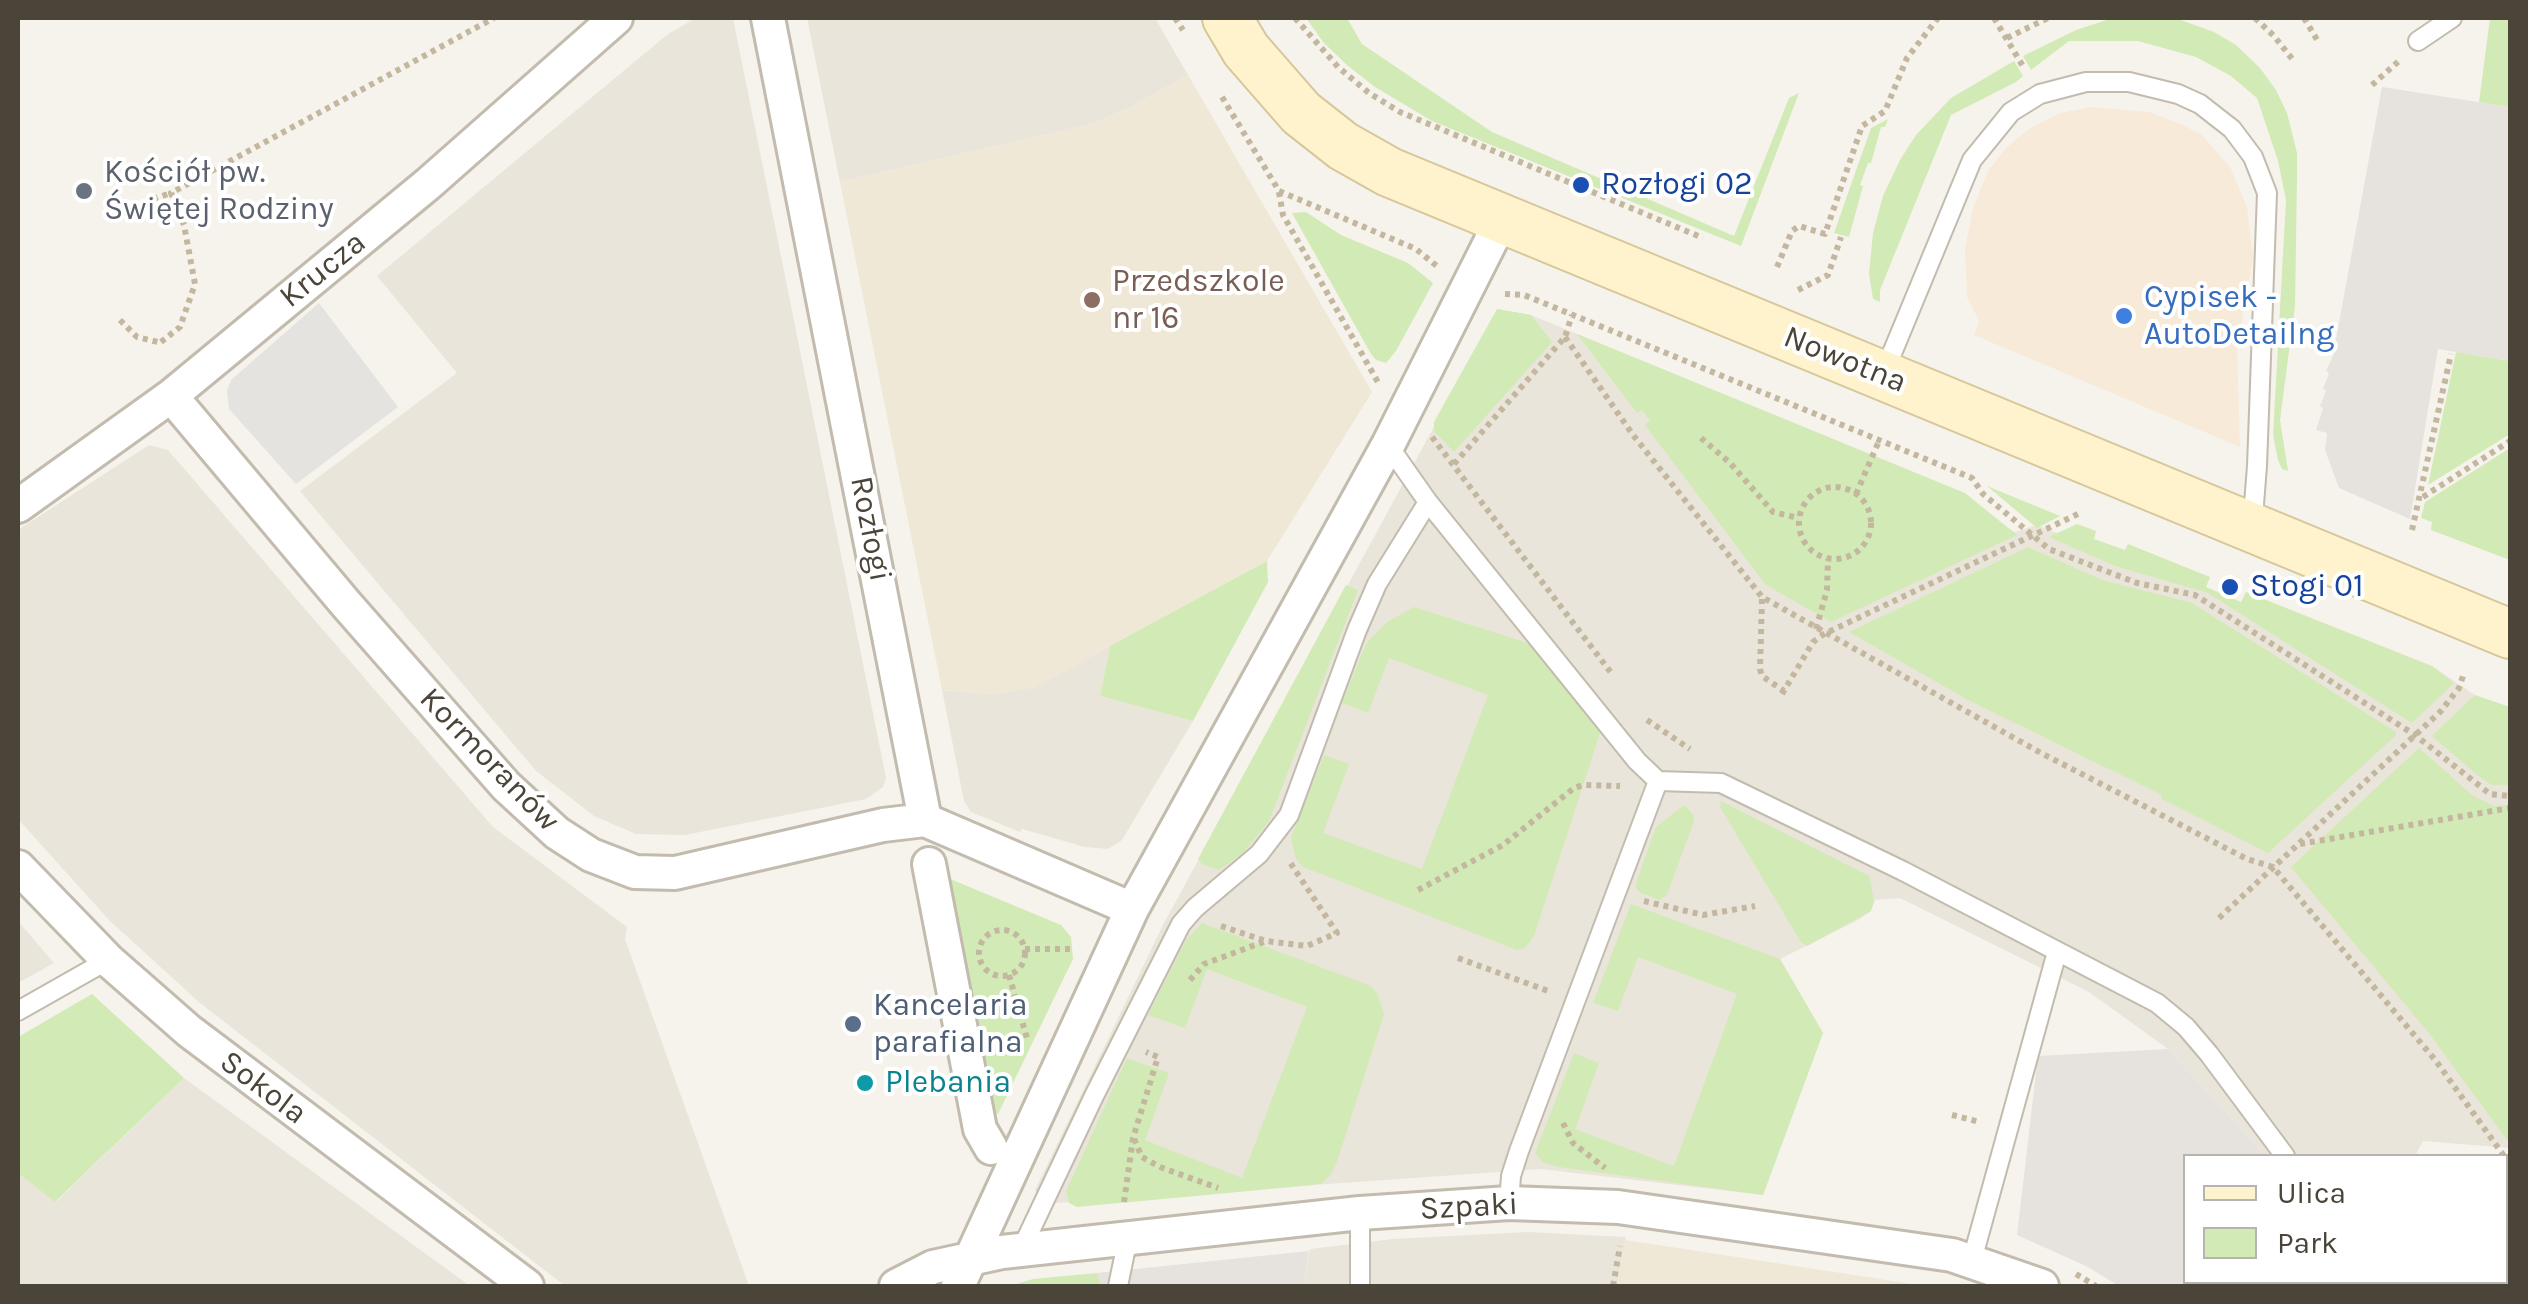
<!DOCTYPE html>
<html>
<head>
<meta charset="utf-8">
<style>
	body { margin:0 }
	#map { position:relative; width:2528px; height:1304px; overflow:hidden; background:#f6f3ec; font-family:Karla,sans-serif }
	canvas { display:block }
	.frame { position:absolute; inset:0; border:20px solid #4b4439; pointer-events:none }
	.legend { position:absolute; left:2183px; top:1154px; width:325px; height:130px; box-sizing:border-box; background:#fff; border:2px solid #b7b4b0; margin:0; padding:12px 18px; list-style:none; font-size:30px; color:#4b4439 }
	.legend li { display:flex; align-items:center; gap:20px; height:50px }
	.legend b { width:50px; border:2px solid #b7b4b0 }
</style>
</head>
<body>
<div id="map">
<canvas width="2528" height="1304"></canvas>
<div class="frame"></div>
<ul class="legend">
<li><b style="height:12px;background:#fff3cd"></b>Ulica</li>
<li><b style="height:28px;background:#d2eab5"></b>Park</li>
</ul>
</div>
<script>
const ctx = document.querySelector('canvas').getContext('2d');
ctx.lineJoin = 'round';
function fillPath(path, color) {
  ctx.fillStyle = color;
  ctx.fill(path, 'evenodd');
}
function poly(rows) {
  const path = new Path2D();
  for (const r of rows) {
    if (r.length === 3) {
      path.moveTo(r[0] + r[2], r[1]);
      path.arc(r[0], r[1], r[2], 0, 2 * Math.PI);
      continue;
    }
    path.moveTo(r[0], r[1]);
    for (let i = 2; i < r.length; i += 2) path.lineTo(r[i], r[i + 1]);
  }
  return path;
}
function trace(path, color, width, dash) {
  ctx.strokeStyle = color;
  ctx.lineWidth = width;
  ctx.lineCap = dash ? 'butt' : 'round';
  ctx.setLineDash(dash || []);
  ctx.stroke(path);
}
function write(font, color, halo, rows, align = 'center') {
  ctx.font = font + ' Karla,sans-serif';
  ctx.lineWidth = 8;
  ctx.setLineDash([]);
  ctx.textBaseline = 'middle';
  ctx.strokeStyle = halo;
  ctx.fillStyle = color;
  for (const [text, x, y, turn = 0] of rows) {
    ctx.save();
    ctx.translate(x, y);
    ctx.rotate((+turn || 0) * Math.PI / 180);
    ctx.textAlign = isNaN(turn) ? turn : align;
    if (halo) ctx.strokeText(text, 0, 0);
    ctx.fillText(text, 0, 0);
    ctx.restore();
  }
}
const residential = poly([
	[696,18,733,18,886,778,883,787,866,799,685,835,636,834,594,816,536,771,300,491,457,373,377,276,668,34],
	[807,18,1155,18,1188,75,1131,107,1092,124,840,182],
	[1498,309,1531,315,1845,444,2015,532,2037,525,2371,657,2432,666,2475,695,2510,728,2510,1148,2423,1141,2415,1156,2265,1156,2168,1049,2089,992,1900,898,1875,900,1871,911,1858,920,1780,959,1823,1033,1763,1195,1541,1169,1043,1204,1035,1190,1163,925],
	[149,445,168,450,493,827,627,927,625,939,749,1286,565,1286,200,1003,109,920,18,819,18,530],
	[1110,646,1100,696,1193,721,1122,840,1108,849,1085,847,1022,829,1020,832,971,812,964,801,942,690,992,694,1035,687],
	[18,921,54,963,18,983],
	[184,1078,470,1286,18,1286,18,1173,56,1202],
	[1528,1232,1626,1237,1617,1286,1303,1286,1310,1249,1393,1239]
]);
const commercial = poly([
	[2092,107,2149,112,2183,125,2202,135,2230,167,2247,207,2253,257,2237,349,2240,447,1974,335,1979,321,1967,297,1965,249,1973,208,1988,171,2006,148,2030,128,2060,113]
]);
const industrial = poly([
	[2382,87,2510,107,2510,361,2438,349,2410,519,2339,488,2325,450,2327,433,2316,430,2323,408,2320,406,2326,391,2323,389,2329,373,2326,371,2333,356],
	[2168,1049,2265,1156,2186,1156,2186,1282,2259,1282,2259,1286,2119,1286,2086,1266,2017,1235,2038,1056],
	[1309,1251,1303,1286,1101,1286,1097,1273]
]);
const education = poly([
	[1188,75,1372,392,1267,561,1035,687,992,694,942,690,840,182,1092,124,1131,107],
	[1625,1240,1874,1278,1924,1286,1617,1286]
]);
const green = poly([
	[1306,18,1347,18,1362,44,1492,132,1734,236,1789,98,1799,93,1741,246,1432,121,1375,87,1347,65,1324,43],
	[2113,18,2175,18,2214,32,2236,45,2260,68,2276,90,2287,113,2297,153,2297,178,2295,306,2280,420,2288,471,2282,469,2278,460,2273,435,2286,200,2278,161,2257,98,2231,76,2196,57,2138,41,2069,41,2031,70,2023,56,2076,30],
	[2490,18,2510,18,2510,107,2479,102],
	[2014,61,2023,76,2016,82,1951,115,1880,290,1880,302,1873,299,1869,274,1873,233,1883,196,1900,160,1916,135,1951,98],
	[1888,119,1885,127,1881,127,1871,163,1868,163,1860,185,1863,186,1849,237,1834,233,1871,128],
	[1306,212,1341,235,1408,263,1433,283,1396,351,1386,363,1376,360,1371,354,1292,213],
	[1497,309,1531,315,1552,342,1454,452,1434,431,1434,422],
	[1577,334,1965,493,2017,535,1831,622,1766,585,1645,425,1650,420,1642,410,1637,413],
	[2456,352,2510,361,2510,434,2428,485],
	[2510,448,2510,560,2431,530,2432,522,2421,518,2425,502],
	[1987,486,2060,516,2037,528],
	[2077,524,2096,531,2094,539,2125,550,2128,544,2210,577,2206,587,2241,602,2246,592,2432,666,2454,683,2412,723,2208,593,2118,567,2049,537],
	[2028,547,2102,580,2192,603,2396,732,2396,735,2268,853,2162,799,2162,795,1970,701,1849,632],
	[1267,561,1268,582,1193,721,1100,696,1110,646],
	[1346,585,1358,590,1269,821,1243,853,1219,870,1202,864,1198,859],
	[1414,607,1531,644,1600,733,1534,936,1525,948,1517,950,1303,867,1296,859,1291,838,1324,755,1349,764,1323,833,1422,869,1488,695,1389,658,1368,713,1342,703,1366,644,1387,622],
	[2475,695,2510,707,2510,785,2492,785,2481,778,2432,736],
	[2419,748,2473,796,2494,806,2510,805,2510,1144,2429,1033,2291,867],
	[1721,801,1869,876,1874,900,1871,911,1807,946,1801,942,1720,807],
	[1684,805,1694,816,1693,824,1667,894,1660,900,1641,893,1636,888,1637,880,1656,827],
	[943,876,1061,925,1071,937,1073,959,998,1114,993,1113],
	[1631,904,1780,959,1823,1033,1763,1195,1559,1167,1542,1162,1535,1153,1574,1053,1599,1063,1575,1129,1674,1166,1737,994,1638,957,1618,1011,1593,1003],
	[1202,923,1371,986,1377,993,1384,1014,1337,1162,1330,1175,1322,1183,1313,1185,1077,1207,1069,1203,1066,1191,1127,1058,1169,1073,1145,1140,1242,1178,1307,1007,1207,969,1185,1028,1148,1015,1186,940],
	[92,994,184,1078,55,1202,18,1173,18,1037],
	[1097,1273,1101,1286,1010,1286,1033,1279]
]);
const parking = poly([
	[319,303,398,407,296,484,229,409,227,390,231,380]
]);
const path = poly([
	[1175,18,1183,30],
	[1295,18,1338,67,1369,93,1400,112,1703,238],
	[1994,18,2024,68],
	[2255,18,2274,36,2293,60],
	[2304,18,2319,43],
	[2007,38,2048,18],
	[2372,85,2400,60],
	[1222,97,1279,191,1416,249,1438,267],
	[1279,192,1283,215,1379,384],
	[153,199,171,193],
	[1777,267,1792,231,1799,226,1825,234,1862,126,1885,111,1907,58,1938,18],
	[1798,290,1828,275,1841,237],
	[1505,294,1524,295,1972,478,1983,494,2049,549,2137,583,2195,595,2415,735,2490,794,2510,796],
	[120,320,137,337,162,343],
	[1565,337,1633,435,1762,597,2041,753,2247,859,2273,867,2436,1061,2504,1156,2510,1156],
	[161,342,180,327,195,284,184,225,171,193,494,18],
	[1432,437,1612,674],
	[1701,438,1730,463,1773,512,1799,518],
	[1454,464,1565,337,1572,315],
	[1835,523,36],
	[1856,494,1879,441],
	[2423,497,2510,441],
	[2412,530,2451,354],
	[1762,599,1760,669,1762,676,1784,691],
	[1816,629,1827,590,1828,559],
	[1782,694,1813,642,1824,634,2078,514],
	[1647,720,1690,749],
	[2300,844,2510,808],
	[1418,890,1503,845,1574,788,1583,785,1620,786],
	[1644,901,1703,915,1755,906],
	[2219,918,2441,711,2459,688,2464,673],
	[1221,926,1266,941,1307,946,1337,933,1289,861],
	[1002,953,23],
	[1025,949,1074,949],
	[1458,958,1551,992],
	[1009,975,1028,1042],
	[1190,980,1204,964,1266,941],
	[1952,1115,1980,1122],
	[1563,1123,1573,1143,1605,1168],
	[1134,1139,1142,1157,1160,1167,1218,1188],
	[1124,1202,1133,1138,1158,1057,1146,1052],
	[2076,1274,2096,1286],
	[1613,1286,1620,1246],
	[2497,1286,2497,1282]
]);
const lane = poly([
	[2418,41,2452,18],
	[1883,375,1972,160,2011,112,2040,94,2086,82,2129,82,2178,94,2200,104,2232,129,2253,157,2267,193,2257,466,2253,517,2249,526],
	[1388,445,1428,502,1637,761,1658,781,1721,783,1903,871,2157,1003,2186,1027,2209,1054,2285,1156],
	[18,1011,108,960],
	[1509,1203,1511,1176,1519,1151,1658,781],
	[1360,1213,1360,1286],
	[1021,1250,1094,1096,1181,924,1195,908,1259,854,1289,815,1357,630,1377,584,1428,502],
	[1972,1260,2057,952],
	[1118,1286,1128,1238],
	[2291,1286,2291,1282]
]);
const street = poly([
	[768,18,925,820],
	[171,396,346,604,506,786,557,833,591,855,635,872,675,873,883,825,925,820],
	[18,506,171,396,428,184,616,18],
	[925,820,1132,909],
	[929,864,980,1129,991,1148],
	[18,867,108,960,189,1031,527,1286],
	[896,1286,933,1267,1002,1252,1360,1213,1509,1203,1618,1207,1952,1255,2042,1286],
	[958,1286,1132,909,1388,445,1502,219]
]);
const secondary = poly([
	[1227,18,1246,50,1301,113,1343,146,1389,172,2510,634]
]);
const markers = [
	[1581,185,10,"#1a4fb4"],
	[84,191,10,"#6b7280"],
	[1092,300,10,"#8d6e63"],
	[2124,316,10,"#3f7fe0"],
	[2230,587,10,"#1a4fb4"],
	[853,1024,10,"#5c6f8a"],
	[865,1083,10,"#0f9aa8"]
];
const worshipNames = [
	["Kościół pw.",104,173],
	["Świętej Rodziny",104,210]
];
const transitNames = [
	["Rozłogi 02",1601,185],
	["Stogi 01",2250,587]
];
const streetNames = [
	["Krucza",323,270,-39],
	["Nowotna",1845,360,22],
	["Rozłogi",870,529,79],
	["Kormoranów",489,760,46],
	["Sokola",263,1088,37],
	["Szpaki",1469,1207,-3]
];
const educationNames = [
	["Przedszkole",1112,282],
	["nr 16",1112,319]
];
const shopNames = [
	["Cypisek -",2144,298],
	["AutoDetailng",2144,335]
];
const serviceNames = [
	["Kancelaria",873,1006],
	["parafialna",873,1043]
];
const cultureNames = [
	["Plebania",885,1083]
];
fillPath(residential, '#eae5da');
fillPath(commercial, '#f7ead8');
fillPath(industrial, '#e6e2dd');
fillPath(education, '#efe8d6');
fillPath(green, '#d2eab5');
fillPath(parking, '#e5e3e0');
trace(lane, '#c2bbae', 22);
trace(street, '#c2bbae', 38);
trace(secondary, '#d6c79b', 52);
trace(path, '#c4b79f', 6, [5, 5]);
trace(lane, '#fff', 18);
trace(street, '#fff', 32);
trace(secondary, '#fff3cd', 48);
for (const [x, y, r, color] of markers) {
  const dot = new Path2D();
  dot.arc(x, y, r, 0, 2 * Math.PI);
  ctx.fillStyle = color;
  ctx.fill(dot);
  trace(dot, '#fff', 4);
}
write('32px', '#5b616d', '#fff', worshipNames, 'left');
write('32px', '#164399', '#fff', transitNames, 'left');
write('32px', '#4b4439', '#fff', streetNames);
write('32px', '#785e54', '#fff', educationNames, 'left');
write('32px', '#366cbe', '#fff', shopNames, 'left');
write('32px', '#4e5e75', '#fff', serviceNames, 'left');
write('32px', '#0d838f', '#fff', cultureNames, 'left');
</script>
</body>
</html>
